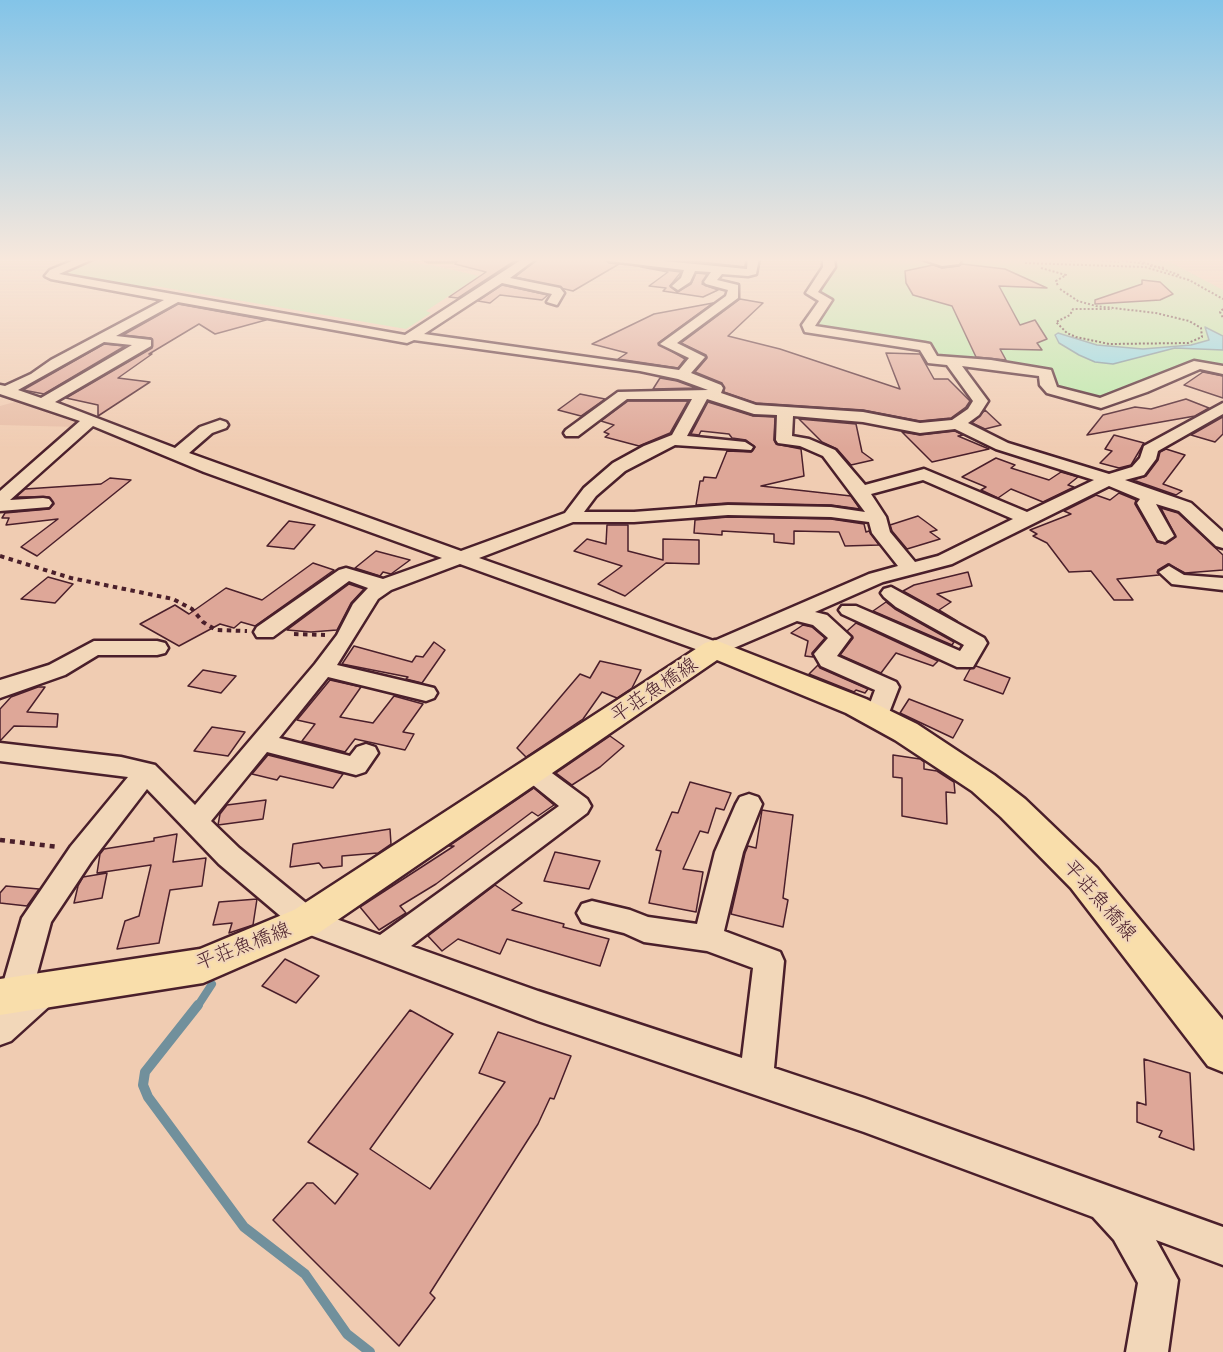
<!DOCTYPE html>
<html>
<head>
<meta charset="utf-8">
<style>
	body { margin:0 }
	canvas { display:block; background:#f0ccb2 }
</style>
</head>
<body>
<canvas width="1223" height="1352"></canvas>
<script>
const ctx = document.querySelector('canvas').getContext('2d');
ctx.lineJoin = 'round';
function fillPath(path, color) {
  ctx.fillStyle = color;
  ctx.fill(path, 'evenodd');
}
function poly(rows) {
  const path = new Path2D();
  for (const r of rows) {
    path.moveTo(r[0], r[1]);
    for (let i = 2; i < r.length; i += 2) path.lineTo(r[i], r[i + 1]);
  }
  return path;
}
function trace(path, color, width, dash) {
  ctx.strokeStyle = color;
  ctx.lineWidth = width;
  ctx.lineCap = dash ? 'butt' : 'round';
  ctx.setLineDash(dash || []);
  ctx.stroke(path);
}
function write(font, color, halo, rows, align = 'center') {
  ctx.font = font + ' Mali,"Klee One",sans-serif';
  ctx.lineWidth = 4.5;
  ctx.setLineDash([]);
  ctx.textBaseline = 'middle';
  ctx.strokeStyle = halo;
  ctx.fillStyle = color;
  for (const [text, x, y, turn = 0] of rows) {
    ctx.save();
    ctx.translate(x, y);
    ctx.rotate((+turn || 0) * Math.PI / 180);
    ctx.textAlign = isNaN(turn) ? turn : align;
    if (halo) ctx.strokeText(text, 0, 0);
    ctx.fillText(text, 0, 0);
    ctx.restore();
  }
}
const built = poly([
	[18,401,37,406,85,423,79,427,0,425,0,406]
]);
const green = poly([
	[99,258,383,258,436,266,479,276,426,311,431,313,406,329,155,286,141,288,61,274],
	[832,258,1146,258,1170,262,1223,290,1223,367,1195,361,1105,399,1096,399,1056,388,1052,385,1054,373,989,362,938,359,926,346,814,329,812,325,831,300,817,290]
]);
const water = poly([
	[1205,327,1223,336,1223,350,1175,348,1113,364,1095,362,1079,355,1059,343,1055,335,1058,333,1097,345,1143,349,1191,345,1209,340,1205,327]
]);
const streamFar1 = poly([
	[197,1007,212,984]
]);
const stream = poly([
	[198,1005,145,1072,143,1085,148,1097,244,1227,305,1274,347,1334,370,1352]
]);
const building = poly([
	[460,258,519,258,458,298,449,297,486,272,455,264,460,258],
	[539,258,603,258,609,263,619,264,573,291,515,277,539,258],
	[666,258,746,258,745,267,666,258],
	[962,264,1005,269,1047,288,999,286,1020,325,1035,320,1047,339,1037,343,1042,350,1000,349,1006,360,976,357,952,306,913,295,906,283,905,271,933,265,942,268,959,266,962,264],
	[641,267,681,272,670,286,677,292,691,284,696,273,707,274,702,284,718,290,703,297,663,291,666,288,649,286,668,272,641,267],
	[1142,280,1160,282,1173,294,1160,300,1095,304,1095,300,1142,284,1142,280],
	[502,285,548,295,542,300,500,295,490,303,478,301,502,285],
	[740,299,763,303,728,336,780,349,900,389,886,353,920,354,934,379,948,379,970,401,966,407,951,418,920,421,863,410,756,403,724,392,722,383,695,372,707,358,706,355,681,343,740,299],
	[713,303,658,343,685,359,678,368,618,359,627,353,592,344,654,314,713,303],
	[178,304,266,320,215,334,199,324,149,354,152,354,118,378,150,382,98,416,98,405,66,398,152,348,151,338,123,335,178,304],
	[104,344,125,346,44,394,23,390,104,344],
	[1203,372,1223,376,1223,398,1184,385,1203,372],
	[660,378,677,381,696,388,653,389,660,378],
	[580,394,605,399,581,416,558,410,580,394],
	[1186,399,1209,408,1195,416,1087,435,1103,415,1135,407,1151,409,1186,399],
	[628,401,688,401,670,433,639,446,605,437,609,434,604,432,614,425,601,421,628,401],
	[708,402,753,416,775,417,774,440,776,444,801,449,804,476,761,486,851,496,860,509,831,505,728,503,696,505,700,481,703,481,704,477,716,478,727,451,751,452,755,447,746,440,732,438,729,434,701,431,699,435,691,434,708,402],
	[985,410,1001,425,985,429,972,423,985,410],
	[1223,417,1223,434,1215,442,1191,435,1223,417],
	[799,419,856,424,862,452,873,460,851,465,837,449,822,442,799,419],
	[955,431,963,435,958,436,989,449,932,462,902,432,920,435,955,431],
	[1114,435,1144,443,1131,465,1119,468,1100,463,1112,451,1105,449,1114,435],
	[1166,449,1185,455,1163,484,1182,491,1176,495,1133,480,1146,476,1158,460,1160,452,1166,449],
	[996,458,1015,465,1011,468,1049,480,1061,472,1078,477,1068,485,1074,487,1043,502,1011,489,998,498,981,490,986,487,962,477,996,458],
	[110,478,131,480,37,556,21,547,58,519,6,525,9,518,2,518,5,513,49,509,54,504,49,497,16,497,25,489,101,484,110,478],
	[1119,493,1136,500,1135,504,1157,542,1166,544,1176,537,1161,508,1178,513,1223,555,1223,570,1185,573,1168,564,1158,570,1159,575,1117,579,1133,600,1114,600,1091,571,1069,572,1047,543,1033,536,1037,534,1030,530,1071,514,1064,511,1096,495,1110,500,1119,493],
	[918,516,937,530,930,532,940,539,907,549,892,531,890,525,918,516],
	[728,517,831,519,864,524,866,532,869,531,879,545,845,546,839,532,794,531,794,544,774,542,774,534,722,531,722,535,694,533,695,520,728,517],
	[289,521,315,525,294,549,267,546,289,521],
	[607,525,628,525,628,551,663,560,663,539,699,540,699,564,666,563,625,596,598,584,622,566,574,551,587,539,606,544,607,525],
	[376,551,410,560,391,574,383,572,380,576,355,568,376,551],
	[313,563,334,570,255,626,241,622,234,628,220,624,179,646,140,624,175,605,189,614,226,588,262,600,313,563],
	[968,572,972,586,937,594,951,602,939,610,957,621,903,591,914,585,968,572],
	[48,577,73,584,55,603,21,599,48,577],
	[349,584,364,589,351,603,337,630,311,632,287,630,349,584],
	[886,602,895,609,954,642,952,645,873,611,886,602],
	[856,623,938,661,933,666,896,653,881,673,840,655,853,638,847,631,856,623],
	[803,625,812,627,825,638,812,653,813,657,805,656,808,641,791,633,803,625],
	[434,642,445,650,422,683,406,679,408,677,342,664,354,646,412,662,416,656,423,657,434,642],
	[600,661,641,670,632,688,617,698,602,692,583,719,526,757,517,748,580,674,590,678,600,661],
	[818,665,820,668,868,689,865,693,856,690,854,692,809,674,818,665],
	[976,666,1010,678,1003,694,964,680,970,669,976,666],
	[203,670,236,676,221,693,188,686,203,670],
	[330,680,361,687,340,717,373,723,394,696,423,704,403,732,414,734,405,750,355,739,345,752,302,741,315,724,297,720,330,680],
	[38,687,45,687,27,712,58,714,57,727,14,726,0,741,0,709,11,697,38,687],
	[909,699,963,720,953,738,900,713,909,699],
	[212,727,245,732,228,756,194,751,212,727],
	[610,736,624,746,600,767,572,785,556,773,610,736],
	[268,755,343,774,333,788,280,776,277,780,252,774,268,755],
	[893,755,920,759,924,762,924,769,937,771,954,782,955,793,946,792,947,824,902,816,902,778,893,777,893,755],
	[690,782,731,793,724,810,716,808,708,833,700,831,683,869,703,872,696,912,649,903,661,851,656,850,672,812,678,813,690,782],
	[534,788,554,805,538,816,532,812,436,884,400,906,406,913,379,930,360,907,454,846,449,846,534,788],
	[266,800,263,819,218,825,220,814,227,805,266,800],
	[762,810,793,815,783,898,788,900,783,927,731,914,745,853,748,846,756,848,762,810],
	[390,829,391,844,378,853,342,856,342,866,323,868,319,863,290,867,293,844,390,829],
	[177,834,173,862,206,858,202,886,170,890,159,943,117,949,125,921,139,916,151,865,97,873,100,854,104,849,154,841,154,838,177,834],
	[555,852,600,861,589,889,544,881,555,852],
	[107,873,102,898,74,903,78,886,83,877,107,873],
	[495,885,522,903,512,910,564,924,563,927,609,939,600,966,507,939,500,954,458,939,442,951,428,936,495,885],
	[6,886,39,889,27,906,0,903,0,893,6,886],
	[257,899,253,925,229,933,232,923,213,925,219,902,257,899],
	[285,959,319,976,296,1003,262,986,285,959],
	[410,1010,453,1034,370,1149,430,1189,505,1082,479,1073,498,1032,571,1056,554,1099,550,1098,538,1124,430,1293,435,1298,399,1346,273,1220,307,1183,313,1183,335,1204,358,1174,308,1142,410,1010],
	[1144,1059,1190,1073,1194,1150,1159,1137,1162,1131,1137,1122,1137,1102,1146,1105,1144,1059]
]);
const pathFar2 = poly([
	[1132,258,1179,275],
	[1086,259,1119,262],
	[1118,260,1146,264],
	[1070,261,1087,259],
	[1025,263,1145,267,1189,280,1223,299],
	[1150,266,1165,268],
	[1041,268,1066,275,1056,281,1058,286],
	[1060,289,1078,301,1096,306,1156,313,1189,321,1201,328,1202,337,1188,343,1109,344,1076,337,1067,333,1056,322,1070,315,1073,309,1112,309],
	[1223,309,1220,312,1223,318]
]);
const pathFar1 = poly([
	[0,556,71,578,173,599,192,609,203,622,216,630,247,631],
	[294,634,325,635]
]);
const path = poly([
	[0,840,59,847]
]);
const minor = poly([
	[79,258,95,258,59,274,405,335,524,258,537,258,510,278,560,288,564,293,557,305,547,302,552,294,502,283,424,334,679,370,689,358,660,344,726,296,728,290,706,284,704,282,711,272,695,271,690,282,678,290,672,286,681,278,684,270,610,261,605,258,664,258,663,261,747,269,748,258,759,258,756,274,748,276,722,274,717,280,738,285,738,298,677,343,705,357,691,373,721,385,723,388,721,393,756,405,863,412,920,423,952,420,968,409,973,401,947,365,928,363,920,350,805,332,802,325,819,301,806,293,823,267,823,258,834,258,835,267,818,292,832,300,815,326,925,343,930,344,937,356,991,360,1051,370,1057,387,1100,398,1194,361,1223,366,1223,374,1200,369,1147,392,1101,408,1047,393,1040,385,1039,376,962,366,988,401,979,415,968,423,1008,443,1109,474,1132,467,1140,458,1144,446,1223,403,1223,414,1158,451,1156,459,1144,475,1125,480,1191,503,1223,532,1223,548,1216,546,1179,511,1156,504,1174,536,1165,542,1158,540,1137,503,1140,499,1109,486,952,564,883,582,815,612,827,615,851,637,837,656,896,682,899,687,885,723,877,725,869,723,865,717,875,690,821,666,814,654,828,638,813,625,797,621,715,656,460,564,391,590,378,599,337,665,434,688,437,693,434,698,426,701,328,677,279,738,350,756,357,747,366,744,375,747,378,753,365,772,356,775,267,752,211,821,239,848,317,912,380,935,559,806,523,777,519,771,523,765,532,762,541,765,587,799,591,806,587,813,411,946,538,991,742,1058,753,968,707,951,644,942,624,933,592,925,582,922,577,913,582,904,592,901,630,910,648,917,697,924,715,852,736,804,740,797,749,794,758,797,762,804,743,852,724,931,780,952,784,961,774,1068,864,1098,1223,1227,1223,1265,1156,1240,1178,1280,1168,1352,1126,1352,1138,1283,1114,1240,1093,1217,864,1132,538,1021,297,930,219,864,147,789,91,862,51,922,35,981,43,978,54,982,59,992,54,1002,11,1041,0,1045,0,1009,6,1004,0,994,22,918,71,846,128,777,0,761,0,743,121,757,155,765,195,805,315,664,337,635,353,604,368,588,349,581,273,637,257,637,254,632,257,627,339,570,346,568,383,579,442,558,204,472,93,426,10,500,43,498,49,499,52,503,49,507,0,511,0,491,80,421,0,394,0,385,5,386,31,374,51,360,164,300,51,279,45,276,50,270,79,258],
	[178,302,407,343,414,340,640,371,678,379,708,390,618,392,566,430,564,433,566,436,578,436,627,399,692,399,672,435,644,446,613,463,584,488,565,513,461,551,189,453,212,433,226,428,228,425,226,422,220,420,200,427,175,448,55,402,151,346,151,340,116,336,178,302],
	[104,342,132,345,41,398,18,390,104,342],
	[707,399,754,414,777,415,776,440,778,443,800,446,823,456,865,512,831,507,728,505,634,512,584,512,596,496,625,471,675,445,751,450,753,447,745,442,687,436,707,399],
	[793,416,863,422,920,433,955,429,996,449,1094,480,1027,512,924,469,865,485,835,450,809,439,792,436,793,416],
	[923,480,1013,519,938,556,915,562,890,532,886,517,871,494,923,480],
	[728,515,831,517,869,522,872,533,898,566,869,574,714,641,479,558,573,522,634,522,728,515],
	[423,258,458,258,453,261,428,261,423,258],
	[919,258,942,260,962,258,959,264,942,266,919,258],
	[1169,566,1184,575,1223,578,1223,590,1172,584,1159,572,1169,566],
	[891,587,984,638,987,643,973,667,957,667,842,614,839,610,842,606,856,606,960,651,964,645,896,607,884,597,881,593,884,589,891,587],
	[94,641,157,641,165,643,168,648,165,653,157,655,98,655,65,675,0,698,0,680,49,665,94,641]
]);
const major = poly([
	[715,640,866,699,917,724,994,775,1025,799,1097,868,1223,1020,1223,1072,1208,1066,1071,888,1001,817,972,791,895,740,846,713,717,660,320,932,203,983,0,1015,0,979,200,949,294,910,705,643,715,640]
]);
const nearStreetnames = [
	["平荘魚橋線",654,690,-34],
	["平荘魚橋線",1100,900,49],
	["平荘魚橋線",243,946,-21]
];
fillPath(built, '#e8bea7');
fillPath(green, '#baebab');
fillPath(water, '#8bdbe8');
trace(water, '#71909c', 1.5);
trace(streamFar1, '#71909c', 8);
trace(stream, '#71909c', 10);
fillPath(building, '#dea798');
trace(building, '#4a1f2b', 1.5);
trace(minor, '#4a1f2b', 5);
trace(major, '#4a1f2b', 5);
trace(pathFar2, '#4a1f2b', 2, [2, 2]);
trace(pathFar1, '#4a1f2b', 4, [4.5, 4.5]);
trace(path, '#4a1f2b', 4.5, [5, 5]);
fillPath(minor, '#f2d7b9');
fillPath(major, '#f9deab');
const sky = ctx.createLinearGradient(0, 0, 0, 448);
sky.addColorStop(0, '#83c4e8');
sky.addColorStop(0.58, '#f8e8dc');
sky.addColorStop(1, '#f8e8dc00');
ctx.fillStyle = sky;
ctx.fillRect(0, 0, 1223, 448);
write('20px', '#4a1f2b', '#f2d7b9', nearStreetnames);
</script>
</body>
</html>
